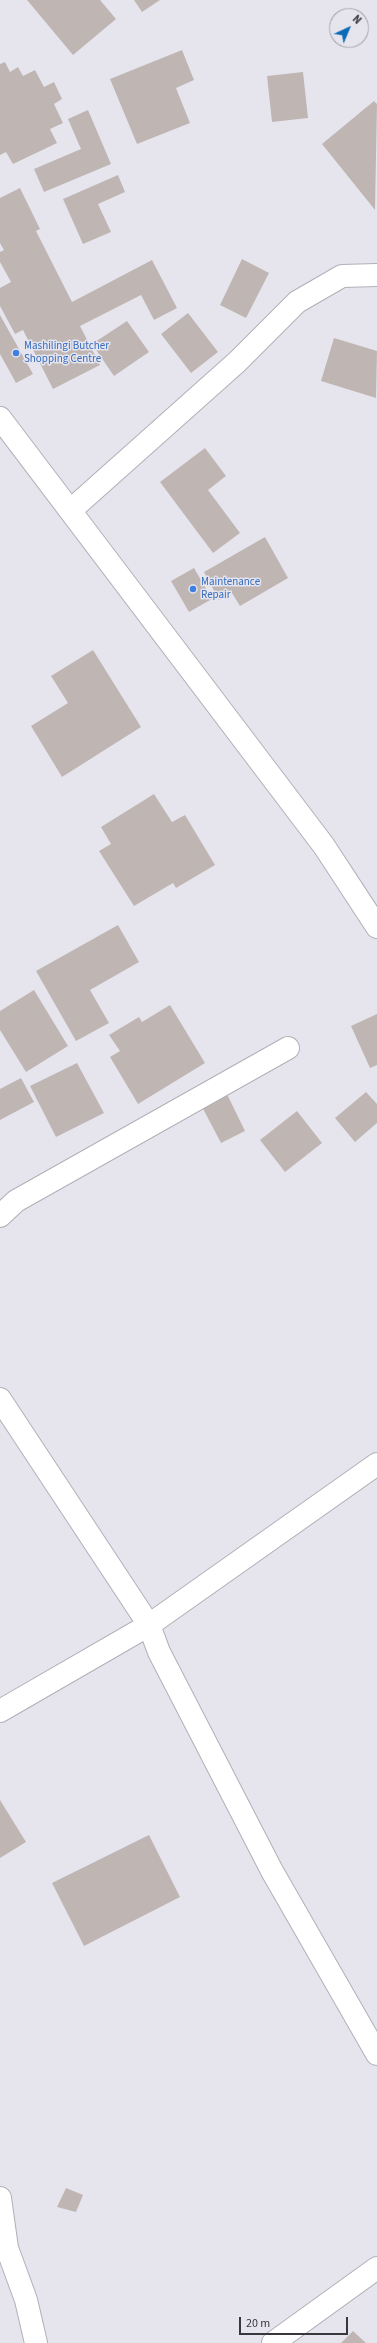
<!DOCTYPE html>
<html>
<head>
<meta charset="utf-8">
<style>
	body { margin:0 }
	#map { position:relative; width:377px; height:2343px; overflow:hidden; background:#e6e5ee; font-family:"Source Sans 3",sans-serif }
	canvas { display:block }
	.north { position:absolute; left:329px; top:8px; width:40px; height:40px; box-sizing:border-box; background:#e6e5ee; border:1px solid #a09fa6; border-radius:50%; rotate:44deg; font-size:11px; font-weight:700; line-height:16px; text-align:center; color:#38373b }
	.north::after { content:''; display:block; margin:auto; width:14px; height:18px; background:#0c6ab7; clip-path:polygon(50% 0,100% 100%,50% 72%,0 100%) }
	.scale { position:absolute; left:239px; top:2317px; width:109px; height:18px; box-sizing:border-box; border:2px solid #38373b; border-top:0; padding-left:5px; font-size:12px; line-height:14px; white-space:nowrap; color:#38373b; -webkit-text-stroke:3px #e6e5ee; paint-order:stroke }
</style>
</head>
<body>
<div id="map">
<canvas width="377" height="2343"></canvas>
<div class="north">N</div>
<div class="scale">20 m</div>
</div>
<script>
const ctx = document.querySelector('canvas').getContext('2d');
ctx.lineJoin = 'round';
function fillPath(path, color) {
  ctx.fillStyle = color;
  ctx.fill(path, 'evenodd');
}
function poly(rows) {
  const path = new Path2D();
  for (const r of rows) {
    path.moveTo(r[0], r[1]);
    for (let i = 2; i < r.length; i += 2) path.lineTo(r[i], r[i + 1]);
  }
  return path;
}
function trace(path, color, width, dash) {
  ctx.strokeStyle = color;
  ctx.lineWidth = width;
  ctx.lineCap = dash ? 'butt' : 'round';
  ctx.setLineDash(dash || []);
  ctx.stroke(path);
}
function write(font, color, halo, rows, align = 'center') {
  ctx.font = font + ' "Source Sans 3",sans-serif';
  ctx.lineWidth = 3;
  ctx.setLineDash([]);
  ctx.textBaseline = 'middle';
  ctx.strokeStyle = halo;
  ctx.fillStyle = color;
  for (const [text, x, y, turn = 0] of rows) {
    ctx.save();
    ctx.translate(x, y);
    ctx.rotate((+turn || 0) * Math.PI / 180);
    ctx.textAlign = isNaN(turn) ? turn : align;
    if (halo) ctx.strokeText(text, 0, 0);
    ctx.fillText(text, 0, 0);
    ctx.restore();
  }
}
const building = poly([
	[27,0,100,0,116,19,73,55],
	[134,0,160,0,142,12],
	[182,50,194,80,176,88,190,123,137,144,110,79],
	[5,62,10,72,18,67,23,76,35,70,44,87,54,82,62,99,54,104,63,123,50,129,57,143,13,164,6,152,0,155,0,64],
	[303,72,308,118,272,122,267,76],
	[374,101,377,104,375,210,322,144],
	[88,110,111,164,44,192,34,169,81,149,68,119],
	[118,175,125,192,98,204,111,232,83,244,63,199],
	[20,188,40,229,36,231,72,302,152,260,177,308,154,320,141,295,80,326,100,365,53,389,23,330,15,334,0,306,0,288,11,282,0,262,0,252,4,250,0,243,0,198],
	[242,259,269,273,246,318,220,305],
	[188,313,218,352,191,373,161,334],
	[0,315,33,374,16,383,0,354],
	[127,321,149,352,114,376,92,344],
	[334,338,377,351,376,398,321,381],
	[205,448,226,476,208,490,240,533,213,553,160,482],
	[265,537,288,578,240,606,232,593,219,600,204,572],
	[194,568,212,599,189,612,171,581],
	[93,650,141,727,62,777,31,726,68,703,51,676],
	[154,794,172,822,185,815,215,865,176,888,173,883,134,906,99,851,111,844,101,827],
	[118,925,139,962,90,990,109,1023,76,1041,36,971],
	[34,990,68,1046,26,1072,0,1030,0,1011],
	[170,1005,205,1063,138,1104,110,1057,120,1051,109,1035,139,1017,142,1022],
	[377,1014,377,1065,370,1068,351,1026],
	[77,1063,104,1113,56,1137,30,1086],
	[21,1078,34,1102,0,1120,0,1089],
	[225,1090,245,1131,221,1143,200,1103],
	[366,1092,377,1104,377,1123,355,1142,335,1118],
	[297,1111,322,1143,285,1172,260,1140],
	[0,1800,26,1842,0,1858],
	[149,1835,180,1897,84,1946,52,1883],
	[66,2188,83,2195,76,2212,57,2207],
	[353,2331,366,2343,341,2343]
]);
const minor = poly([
	[0,418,324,846,377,927],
	[71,510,237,362,297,302,342,276,377,275],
	[0,1216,16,1201,288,1048],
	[0,1399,149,1625,159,1652,272,1871,377,2054],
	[0,1711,149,1625,377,1464],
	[0,2198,7,2248,26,2300,36,2343],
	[273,2343,377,2268]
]);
const markers = [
	[16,353,4,"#3f7fe0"],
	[193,589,4,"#3f7fe0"]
];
const shopNames = [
	["Mashilingi Butcher",24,347],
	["Shopping Centre",24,360],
	["Maintenance",201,583],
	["Repair",201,596]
];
fillPath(building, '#bfb6b3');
trace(minor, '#b0b0b8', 24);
trace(minor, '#fff', 22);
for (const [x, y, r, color] of markers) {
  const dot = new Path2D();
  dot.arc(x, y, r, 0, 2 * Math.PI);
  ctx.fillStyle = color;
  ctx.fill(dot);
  trace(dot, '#e6e5ee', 1.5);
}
write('11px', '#366cbe', '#e6e5ee', shopNames, 'left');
</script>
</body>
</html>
